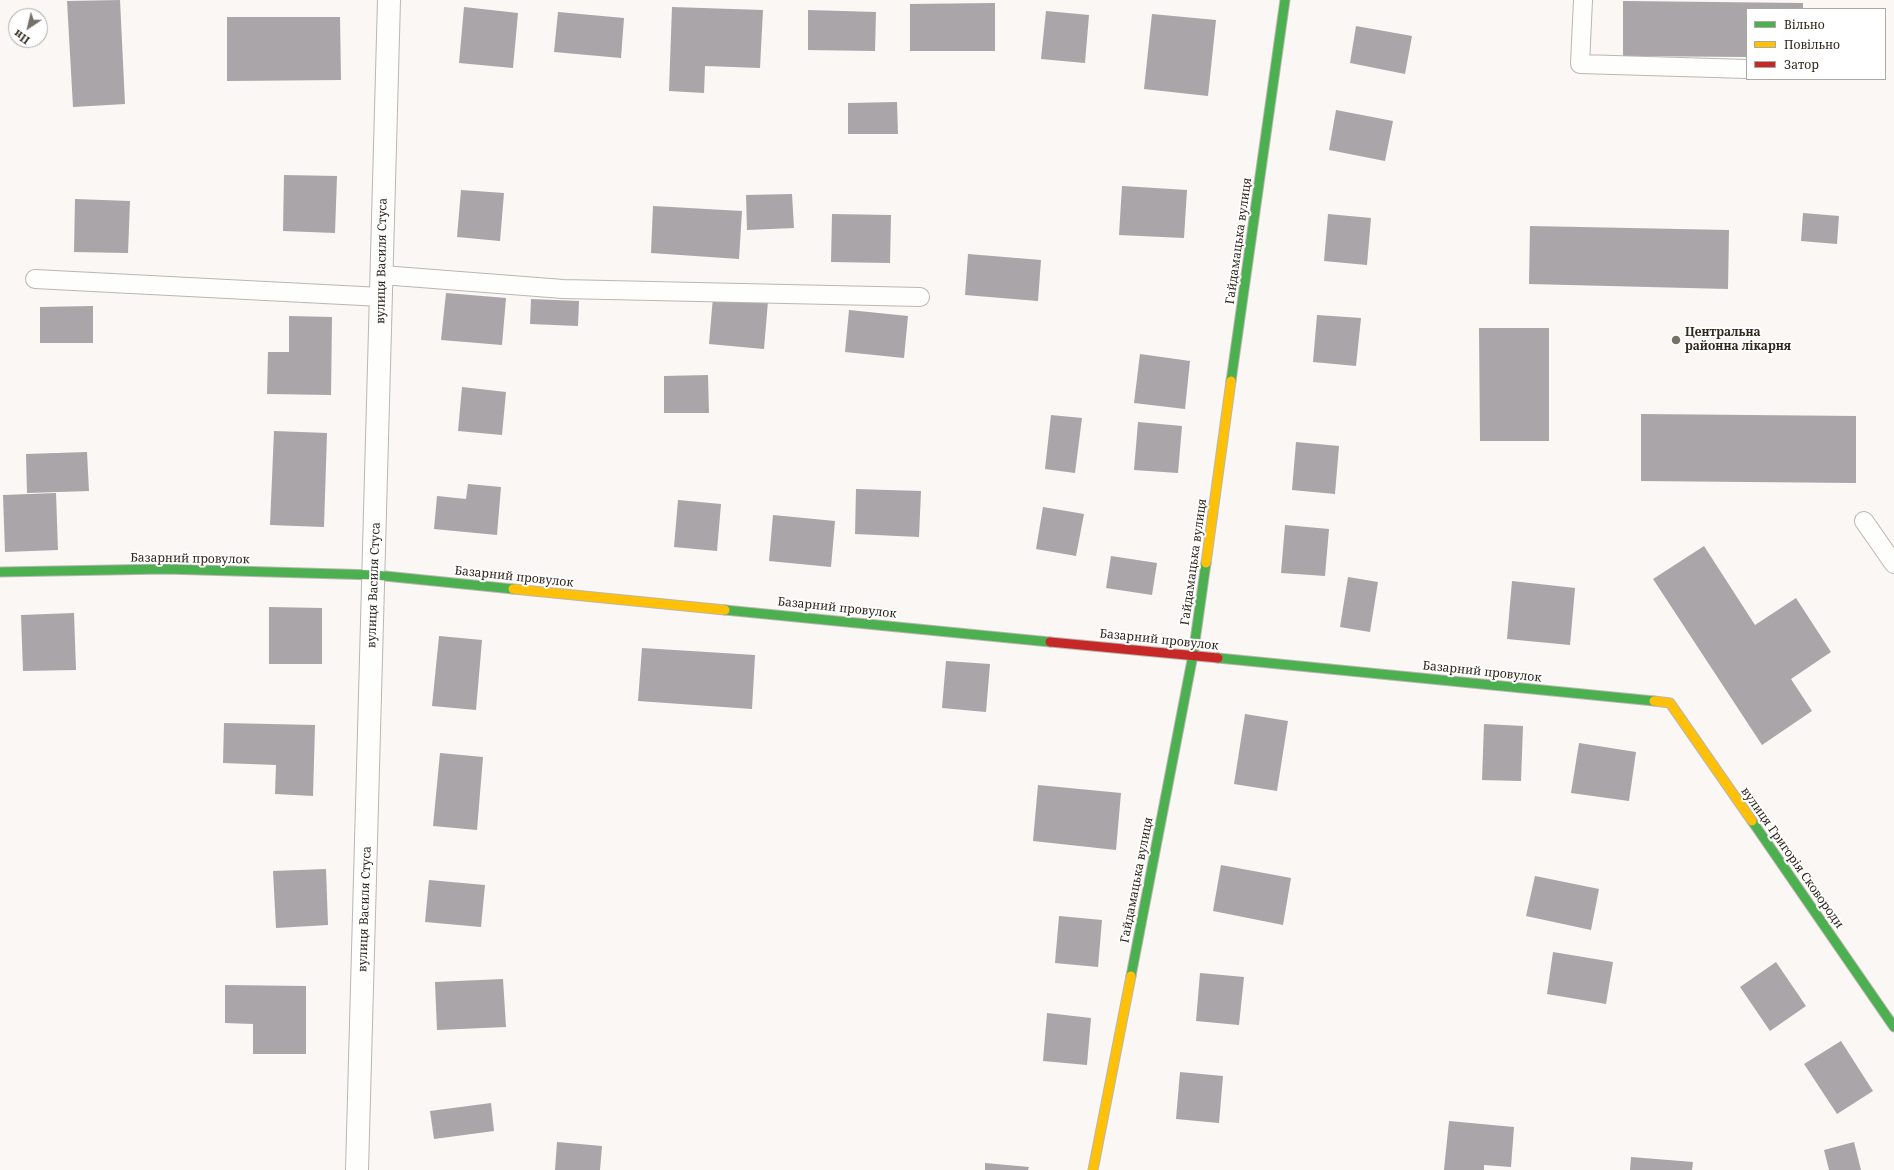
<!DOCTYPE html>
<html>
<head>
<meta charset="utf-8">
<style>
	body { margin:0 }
	#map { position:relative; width:1894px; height:1170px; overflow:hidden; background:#faf7f4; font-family:"Noto Serif",serif }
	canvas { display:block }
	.legend { position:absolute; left:1746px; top:8px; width:140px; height:72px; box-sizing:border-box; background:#fff; border:1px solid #aca9a4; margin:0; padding:5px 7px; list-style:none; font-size:12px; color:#2f271c }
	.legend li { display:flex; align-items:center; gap:8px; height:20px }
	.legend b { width:20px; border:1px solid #aca9a4 }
	.north { position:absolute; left:8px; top:8px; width:40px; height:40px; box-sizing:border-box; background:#fff; border:1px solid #aca9a4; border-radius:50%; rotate:215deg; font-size:11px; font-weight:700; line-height:16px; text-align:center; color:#2f271c }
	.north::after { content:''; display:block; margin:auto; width:14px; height:18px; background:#767068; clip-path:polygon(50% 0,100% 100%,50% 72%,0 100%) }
</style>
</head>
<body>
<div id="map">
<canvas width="1894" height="1170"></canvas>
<ul class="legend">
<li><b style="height:5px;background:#4caf50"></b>Вільно</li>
<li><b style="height:5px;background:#ffc107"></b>Повільно</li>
<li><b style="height:5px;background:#c62828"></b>Затор</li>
</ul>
<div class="north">Пн</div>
</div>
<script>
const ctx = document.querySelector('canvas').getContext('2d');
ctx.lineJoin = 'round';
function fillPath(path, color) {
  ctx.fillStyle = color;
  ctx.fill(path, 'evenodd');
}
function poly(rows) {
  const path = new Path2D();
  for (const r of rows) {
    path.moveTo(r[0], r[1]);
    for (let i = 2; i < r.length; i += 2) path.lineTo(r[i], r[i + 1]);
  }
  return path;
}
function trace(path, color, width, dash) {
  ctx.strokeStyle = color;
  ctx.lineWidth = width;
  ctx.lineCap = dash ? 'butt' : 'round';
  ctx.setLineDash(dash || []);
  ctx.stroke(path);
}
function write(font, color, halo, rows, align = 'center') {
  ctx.font = font + ' "Noto Serif",serif';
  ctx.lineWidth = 4;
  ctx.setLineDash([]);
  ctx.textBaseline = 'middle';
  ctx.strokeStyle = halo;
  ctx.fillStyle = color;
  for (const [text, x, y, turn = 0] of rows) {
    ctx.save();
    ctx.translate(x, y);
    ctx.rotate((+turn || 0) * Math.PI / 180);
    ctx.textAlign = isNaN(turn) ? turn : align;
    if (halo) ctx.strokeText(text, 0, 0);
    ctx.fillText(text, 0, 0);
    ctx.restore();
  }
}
const building = poly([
	[120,0,125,104,73,107,67,1],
	[1623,1,1803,3,1803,9,1747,9,1747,57,1623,56],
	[995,3,995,51,910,51,910,4],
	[464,7,518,13,513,68,459,63],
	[672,7,763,10,760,68,705,66,704,93,669,91],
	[808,10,876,12,875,51,808,50],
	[1046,11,1089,15,1085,63,1041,59],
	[558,12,624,18,621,58,554,52],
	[1152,14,1216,20,1208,96,1144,89],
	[227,17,340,17,341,80,227,81],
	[1356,26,1412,36,1405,74,1350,63],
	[897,102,898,134,848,134,848,103],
	[1336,110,1393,121,1385,161,1329,150],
	[284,175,337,176,335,233,283,231],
	[1122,186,1187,190,1184,238,1119,235],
	[461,190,504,193,500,241,457,237],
	[792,194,794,228,747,230,746,195],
	[75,199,130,201,128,253,74,252],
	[653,206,742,211,739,259,651,253],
	[1803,213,1839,216,1837,244,1801,241],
	[832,214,891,215,890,263,831,262],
	[1328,214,1371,218,1367,265,1324,261],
	[1530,226,1729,230,1728,289,1529,284],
	[968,254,1041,260,1038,301,965,295],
	[446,293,506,298,502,345,441,340],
	[713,297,768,301,764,349,709,344],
	[531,299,579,301,578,326,530,324],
	[93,306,93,343,40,343,40,307],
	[849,310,908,316,904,358,845,352],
	[1317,315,1361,318,1356,366,1313,362],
	[289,316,332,317,331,395,267,394,268,352,289,352],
	[1479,328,1549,328,1549,441,1480,441],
	[1140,354,1190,361,1185,409,1134,403],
	[708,375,709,413,664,413,664,376],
	[462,387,506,392,502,435,458,431],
	[1641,414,1856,416,1856,483,1641,481],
	[1051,415,1082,418,1075,473,1045,469],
	[1138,422,1182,426,1178,473,1134,470],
	[274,431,327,433,324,527,270,525],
	[1296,442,1339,446,1335,494,1292,490],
	[87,452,89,491,27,493,26,454],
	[468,484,501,487,497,535,434,529,437,496,466,499],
	[856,489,921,491,919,537,855,534],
	[56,493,58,550,5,552,3,495],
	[678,500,721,504,717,551,674,547],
	[1043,507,1084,514,1076,556,1036,549],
	[773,515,835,521,831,567,769,561],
	[1285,525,1329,529,1325,576,1281,573],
	[1704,546,1755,625,1796,598,1831,652,1791,679,1812,711,1762,745,1653,579],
	[1111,556,1157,563,1152,595,1106,588],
	[1348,577,1378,582,1370,632,1340,627],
	[1512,581,1575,588,1570,645,1507,639],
	[269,607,322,608,322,664,269,664],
	[74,613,76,670,23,671,21,615],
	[439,636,482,640,476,710,432,706],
	[642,648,755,655,752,709,638,701],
	[946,661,990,664,986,712,942,708],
	[1245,714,1288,721,1277,791,1234,784],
	[224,723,315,725,313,796,275,794,276,765,223,763],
	[1484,724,1523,726,1521,781,1482,780],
	[1579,743,1636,752,1629,801,1571,793],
	[440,753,483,757,477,830,433,826],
	[1038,785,1121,793,1116,850,1033,841],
	[1221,865,1291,878,1283,925,1213,911],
	[326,869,328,925,276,928,273,871],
	[1535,876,1599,889,1591,930,1526,916],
	[429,880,485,885,481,927,425,922],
	[1059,916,1102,920,1098,967,1055,963],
	[1553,952,1613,962,1606,1004,1547,994],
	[1776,962,1806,1006,1770,1031,1740,987],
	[1200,973,1244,977,1239,1025,1196,1021],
	[503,979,506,1027,437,1030,435,982],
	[225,985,306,986,306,1054,253,1054,253,1024,225,1023],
	[1047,1013,1091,1018,1087,1065,1043,1061],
	[1841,1041,1873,1091,1837,1114,1804,1064],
	[1180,1072,1223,1076,1219,1123,1176,1119],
	[491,1103,494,1131,434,1139,430,1111],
	[1449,1121,1514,1127,1511,1167,1484,1165,1484,1170,1444,1170],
	[557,1142,602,1146,600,1170,555,1170],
	[1854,1142,1861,1170,1829,1170,1824,1150],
	[1631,1157,1693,1162,1692,1170,1630,1170],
	[985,1163,1029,1167,1028,1170,985,1170]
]);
const lane = poly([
	[1583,0,1580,64,1747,69],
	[382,275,563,289,920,297],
	[35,279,381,297],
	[1864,521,1894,564]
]);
const street = poly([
	[357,1170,389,0]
]);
const fast = poly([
	[1231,381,1285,0],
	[0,572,165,569,375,575,513,589],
	[725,610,1050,642],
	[1218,658,1654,701],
	[1752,821,1894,1027],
	[1131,976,1193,655,1206,563]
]);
const slow = poly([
	[1206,563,1231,381],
	[513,589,725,610],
	[1654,701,1670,703,1752,821],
	[1093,1170,1131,976]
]);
const jam = poly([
	[1050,642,1218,658]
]);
const markers = [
	[1676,340,5,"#767068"]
];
const streetNames = [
	["Гайдамацька вулиця",1239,241,-82],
	["вулиця Василя Стуса",382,261,-89],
	["Базарний провулок",190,559,1],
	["Гайдамацька вулиця",1194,562,-82],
	["Базарний провулок",514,577,6],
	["вулиця Василя Стуса",374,585,-88],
	["Базарний провулок",837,608,6],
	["Базарний провулок",1159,640,6],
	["Базарний провулок",1482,672,6],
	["вулиця Григорія Сковороди",1792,858,55],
	["Гайдамацька вулиця",1137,880,-79],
	["вулиця Василя Стуса",365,909,-88]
];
const poiNames = [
	["Центральна",1685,333],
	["районна лікарня",1685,347]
];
fillPath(building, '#a9a5a9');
trace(lane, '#bbb6b0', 20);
trace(street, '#bbb6b0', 24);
trace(fast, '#bbb6b0', 11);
trace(slow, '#bbb6b0', 11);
trace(jam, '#bbb6b0', 11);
trace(lane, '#fefefd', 18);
trace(street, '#fefefd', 22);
trace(fast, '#4caf50', 9);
trace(slow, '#ffc107', 9);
trace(jam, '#c62828', 9);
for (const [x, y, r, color] of markers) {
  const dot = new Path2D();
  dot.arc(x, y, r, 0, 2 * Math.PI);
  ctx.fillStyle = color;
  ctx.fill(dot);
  trace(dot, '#fff', 1.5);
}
write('12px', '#2f271c', '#fff', streetNames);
write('bold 12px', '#2f271c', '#fff', poiNames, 'left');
</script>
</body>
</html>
